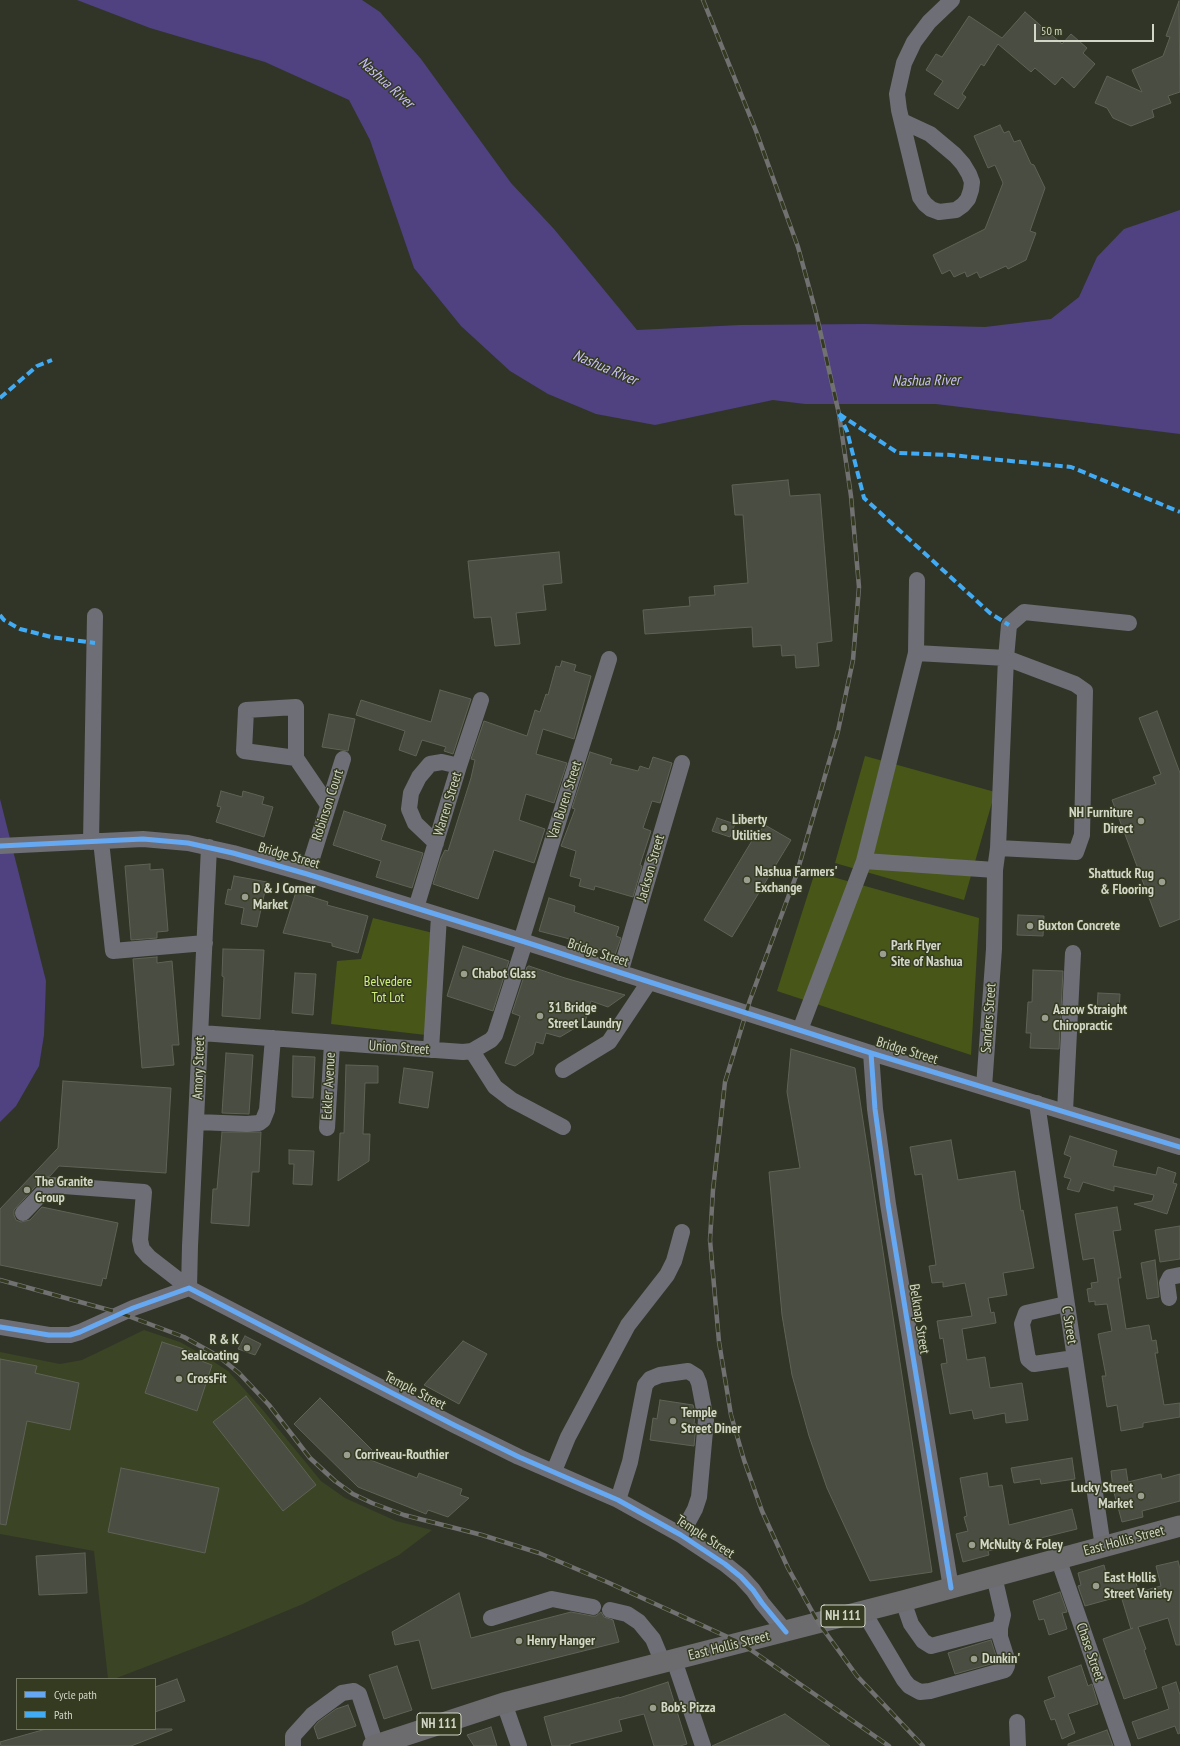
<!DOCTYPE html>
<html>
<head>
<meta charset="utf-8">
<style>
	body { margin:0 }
	#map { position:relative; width:1180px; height:1746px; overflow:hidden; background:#313527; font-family:"PT Sans Narrow",sans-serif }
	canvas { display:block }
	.legend { position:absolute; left:16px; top:1678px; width:140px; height:52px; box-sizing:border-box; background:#343b21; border:1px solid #737963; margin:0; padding:5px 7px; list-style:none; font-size:12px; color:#d1d6c6 }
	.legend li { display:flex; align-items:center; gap:8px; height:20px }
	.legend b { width:20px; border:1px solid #737963 }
	.scale { position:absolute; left:1034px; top:24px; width:120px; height:18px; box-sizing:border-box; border:2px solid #d1d6c6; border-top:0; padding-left:5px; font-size:12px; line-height:14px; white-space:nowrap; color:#d1d6c6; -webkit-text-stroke:3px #343b21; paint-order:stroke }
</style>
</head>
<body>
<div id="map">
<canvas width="1180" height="1746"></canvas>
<ul class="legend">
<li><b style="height:5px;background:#66a8f1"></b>Cycle path</li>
<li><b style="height:5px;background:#42abf6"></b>Path</li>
</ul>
<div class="scale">50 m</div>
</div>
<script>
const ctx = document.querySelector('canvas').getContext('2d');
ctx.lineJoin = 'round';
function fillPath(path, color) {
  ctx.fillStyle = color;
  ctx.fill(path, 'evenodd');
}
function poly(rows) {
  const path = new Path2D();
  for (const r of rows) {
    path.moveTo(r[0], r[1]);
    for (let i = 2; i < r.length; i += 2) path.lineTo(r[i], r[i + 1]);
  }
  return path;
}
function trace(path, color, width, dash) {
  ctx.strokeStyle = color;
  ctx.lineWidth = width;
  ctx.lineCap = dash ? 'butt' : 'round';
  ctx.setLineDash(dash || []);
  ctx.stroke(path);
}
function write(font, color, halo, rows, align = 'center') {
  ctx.font = font + ' "PT Sans Narrow",sans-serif';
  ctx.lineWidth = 3;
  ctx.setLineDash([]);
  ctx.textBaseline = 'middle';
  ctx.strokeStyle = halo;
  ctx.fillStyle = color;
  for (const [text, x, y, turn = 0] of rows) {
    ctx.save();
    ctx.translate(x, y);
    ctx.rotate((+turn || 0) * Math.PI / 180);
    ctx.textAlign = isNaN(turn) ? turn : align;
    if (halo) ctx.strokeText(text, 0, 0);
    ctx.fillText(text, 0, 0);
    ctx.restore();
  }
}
const built = poly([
	[144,1330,180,1342,205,1356,228,1371,262,1409,321,1481,345,1498,396,1521,432,1530,399,1555,303,1604,226,1636,114,1679,108,1679,94,1551,0,1534,0,1352,60,1364,82,1360]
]);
const green = poly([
	[865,756,995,792,964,900,835,863],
	[815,872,979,918,971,1055,777,991],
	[373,918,433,933,426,1035,331,1024,337,961,361,959]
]);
const water = poly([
	[77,0,362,0,380,12,421,59,511,183,554,229,637,330,740,325,865,324,985,327,1051,319,1079,297,1097,257,1124,229,1180,210,1180,434,936,404,805,404,773,400,655,425,596,414,548,394,510,371,461,326,414,268,370,140,349,100,265,62,150,28],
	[0,799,46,981,44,1035,39,1066,16,1106,0,1122]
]);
const building = poly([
	[1179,1,1180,92,1168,96,1171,103,1152,110,1154,117,1131,126,1113,118,1107,108,1095,103,1107,76,1142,92,1132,70,1163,56,1170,37,1166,36,1179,1],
	[1025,12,1062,44,1071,34,1087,48,1083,53,1095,64,1074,88,1062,77,1055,85,1035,68,1031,72,998,44,984,66,981,64,962,94,966,97,958,109,934,94,943,81,926,70,936,54,942,57,969,16,1002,38,1025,12],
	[1000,125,1004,133,1009,131,1014,142,1020,140,1031,164,1034,165,1045,188,1030,231,1036,233,1026,260,1008,269,1006,266,980,278,977,272,967,277,965,272,954,277,950,270,942,274,933,255,985,229,1003,183,995,165,988,168,974,136,1000,125],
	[788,480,790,496,820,494,832,641,817,643,819,666,796,668,795,655,782,656,781,645,753,647,752,627,645,634,643,610,690,606,689,597,715,595,714,586,748,583,743,515,735,515,732,485,788,480],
	[559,552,562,583,543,585,546,610,516,613,520,644,495,646,491,617,474,618,468,561,559,552],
	[562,661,576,665,574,671,591,676,574,739,543,729,536,754,567,763,554,803,526,794,519,820,545,829,534,863,494,850,478,899,433,884,441,858,445,850,448,851,471,778,475,760,471,759,484,721,527,736,535,710,540,712,546,694,548,695,556,666,560,667,562,661],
	[440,690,471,699,453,754,444,751,446,747,422,740,416,756,399,750,405,731,356,715,361,700,431,722,440,690],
	[1157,711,1180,773,1180,919,1160,927,1112,800,1156,784,1153,777,1161,774,1139,718,1157,711],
	[329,714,355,719,348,751,322,747,329,714],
	[590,752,612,759,610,764,638,771,640,766,649,769,653,757,672,763,660,803,652,801,643,828,651,831,640,865,642,866,633,897,595,886,594,890,579,886,581,879,570,876,576,851,561,846,575,809,572,808,590,752],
	[221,791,242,797,243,791,264,797,262,804,273,807,264,837,216,822,221,807,217,806,221,791],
	[344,811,386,825,381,840,423,853,412,888,376,877,381,861,333,845,344,811],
	[717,818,735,824,730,837,712,831,717,818],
	[765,825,791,840,732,937,704,920,753,839,765,825],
	[150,864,150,870,163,869,168,931,157,932,157,938,131,940,125,866,150,864],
	[234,876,267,882,257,927,241,924,244,908,225,904,228,889,231,890,234,876],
	[296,892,328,902,327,905,368,916,358,953,332,946,332,943,283,933,296,892],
	[549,898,575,906,574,912,619,927,616,936,621,938,615,955,566,938,539,931,549,898],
	[1018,915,1044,916,1043,936,1017,935,1018,915],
	[463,946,509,961,493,1011,447,996,463,946],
	[223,949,264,950,260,1019,222,1016,224,977,222,976,223,949],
	[157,957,157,963,172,961,179,1045,172,1045,174,1065,142,1068,133,959,157,957],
	[529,966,565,978,625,995,608,1007,591,1001,585,1022,560,1037,546,1033,543,1044,536,1042,533,1054,515,1066,505,1063,520,1016,512,1013,527,967,529,966],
	[1033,970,1063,971,1059,1049,1030,1048,1031,1033,1026,1033,1028,1002,1032,1002,1033,970],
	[295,973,316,974,313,1015,292,1013,295,973],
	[1098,993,1120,994,1119,1011,1097,1010,1098,993],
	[791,1049,855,1068,932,1572,870,1581,827,1488,809,1436,792,1375,782,1315,769,1172,800,1168,787,1092,791,1049],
	[226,1053,253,1055,249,1114,222,1113,226,1053],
	[293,1056,315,1057,313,1098,292,1097,293,1056],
	[346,1065,378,1066,378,1083,365,1083,363,1134,370,1134,369,1161,338,1181,340,1133,344,1133,346,1065],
	[404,1068,433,1072,428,1108,399,1103,404,1068],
	[63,1081,171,1088,166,1173,59,1166,50,1176,43,1178,14,1210,14,1215,16,1220,21,1222,30,1220,42,1207,118,1223,106,1279,103,1278,101,1286,0,1265,0,1209,58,1148,63,1081],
	[222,1132,261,1132,259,1172,252,1172,249,1226,211,1223,213,1189,217,1189,222,1132],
	[1070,1136,1117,1151,1113,1166,1156,1175,1158,1167,1176,1173,1173,1183,1177,1184,1167,1214,1134,1204,1152,1201,1154,1195,1114,1186,1114,1191,1083,1182,1079,1192,1067,1189,1071,1179,1064,1177,1071,1157,1064,1154,1070,1136],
	[951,1140,958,1180,1015,1171,1021,1211,1023,1210,1034,1268,1003,1273,1007,1295,988,1298,991,1313,994,1312,996,1323,962,1329,967,1360,985,1357,990,1388,1022,1383,1028,1420,1006,1423,1005,1413,974,1419,972,1410,950,1414,941,1364,947,1363,943,1338,940,1339,937,1321,972,1316,965,1283,943,1287,943,1282,932,1283,929,1266,936,1265,922,1174,915,1175,910,1147,951,1140],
	[289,1150,314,1151,312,1185,293,1184,294,1164,289,1164,289,1150],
	[1117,1207,1121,1230,1113,1231,1121,1278,1118,1278,1126,1329,1149,1325,1152,1341,1156,1340,1158,1353,1155,1353,1164,1405,1180,1403,1180,1417,1143,1423,1143,1427,1121,1431,1117,1405,1107,1407,1102,1376,1106,1376,1098,1334,1112,1331,1107,1304,1095,1305,1095,1301,1089,1302,1087,1289,1092,1288,1091,1283,1098,1282,1094,1258,1083,1260,1075,1214,1117,1207],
	[1180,1226,1180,1259,1160,1262,1155,1230,1180,1226],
	[1155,1260,1159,1297,1147,1299,1141,1263,1155,1260],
	[245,1336,261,1344,255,1355,238,1349,245,1336],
	[463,1341,487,1354,459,1404,424,1385,463,1341],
	[162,1342,190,1351,188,1356,212,1365,197,1411,145,1393,162,1342],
	[0,1359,37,1366,35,1373,79,1383,70,1430,27,1421,6,1525,0,1524,0,1359],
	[246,1396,316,1485,283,1511,213,1422,246,1396],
	[320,1398,372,1450,368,1459,417,1478,419,1473,462,1489,460,1495,469,1498,448,1517,428,1510,426,1514,358,1487,294,1424,320,1398],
	[660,1400,693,1405,695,1414,694,1424,696,1424,694,1446,650,1440,653,1418,657,1419,660,1400],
	[1072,1458,1075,1479,1041,1484,1040,1479,1014,1483,1011,1468,1072,1458],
	[121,1468,219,1488,205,1553,108,1532,121,1468],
	[1126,1469,1128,1482,1161,1474,1162,1479,1180,1474,1180,1501,1142,1511,1143,1517,1122,1522,1113,1489,1111,1471,1126,1469],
	[987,1473,989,1487,1002,1485,1009,1525,1072,1509,1077,1529,988,1551,989,1555,963,1562,956,1534,968,1531,964,1517,967,1516,960,1478,987,1473],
	[85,1553,87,1593,39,1595,36,1556,85,1553],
	[1178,1561,1180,1569,1180,1645,1176,1645,1168,1618,1138,1627,1146,1649,1144,1650,1157,1688,1124,1699,1103,1639,1133,1628,1131,1629,1121,1596,1085,1606,1078,1586,1081,1585,1078,1573,1104,1565,1108,1581,1133,1574,1139,1592,1161,1586,1156,1566,1178,1561],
	[1060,1592,1067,1612,1062,1613,1067,1629,1049,1635,1044,1619,1039,1620,1033,1601,1060,1592],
	[459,1593,471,1638,571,1612,592,1616,596,1616,601,1612,604,1617,613,1620,619,1642,432,1689,419,1640,395,1645,392,1632,459,1593],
	[991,1640,998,1662,955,1674,948,1653,991,1640],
	[1081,1665,1088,1686,1092,1684,1098,1704,1068,1714,1075,1733,1062,1739,1055,1719,1051,1720,1044,1701,1055,1697,1048,1677,1081,1665],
	[397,1666,412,1710,384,1719,369,1675,397,1666],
	[177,1679,185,1701,155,1712,155,1687,177,1679],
	[668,1682,687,1744,680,1746,654,1746,644,1714,619,1720,622,1731,570,1744,570,1746,552,1746,544,1717,619,1697,619,1698,668,1682],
	[1176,1682,1180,1695,1180,1733,1178,1734,1175,1726,1138,1739,1132,1722,1169,1709,1162,1687,1176,1682],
	[348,1705,356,1726,318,1739,314,1727,318,1722,336,1709,348,1705],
	[785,1714,830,1746,712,1746,785,1714],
	[491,1727,497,1746,474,1746,467,1735,491,1727],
	[46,1729,172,1729,172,1730,131,1746,1,1746,0,1742,46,1729],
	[1107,1730,1113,1746,1068,1746,1068,1744,1107,1730]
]);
const minor = poly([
	[902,121,930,134,955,155,963,164,969,174,972,182,971,190,968,199,963,205,956,210,939,212,931,209,925,204,920,197,899,110,897,94,904,63,914,42,929,22,952,0],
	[916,653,917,580],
	[296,707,296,758,244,751,246,710,296,707],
	[296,758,328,805],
	[101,841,113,951,205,943],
	[91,842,95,616],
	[436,843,415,823,409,809,411,793,419,777,430,764,442,762,459,766],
	[0,846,143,839,188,843,233,853,307,874,525,942,871,1053,1180,1147],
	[995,870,864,861,916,653,1006,658,1075,684,1085,691,1082,835,1076,852,998,848],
	[307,874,343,759],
	[416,908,459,766,481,700],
	[521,941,609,659],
	[620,973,682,763],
	[800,1030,864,861],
	[201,1033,463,1052,472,1051,491,1040,495,1035,525,942],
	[431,1050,439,916],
	[472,1051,495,1087,512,1100,563,1127],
	[871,1053,875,1109,888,1204,951,1588],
	[563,1070,609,1042,649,982],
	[984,1087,994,949,995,870,998,848,1006,658,1009,625,1024,612,1129,623],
	[1037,1103,1103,1547],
	[1065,1111,1073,953],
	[197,1122,247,1124,259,1123,263,1120,267,1110,273,1038],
	[327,1128,332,1043],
	[23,1213,50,1185,144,1192,140,1240,142,1249,149,1257,189,1288,454,1425,519,1457,618,1500,681,1535,725,1564,741,1577,753,1590,762,1603,786,1632],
	[189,1288,190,1246,209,847],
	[1169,1298,1167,1283,1170,1277,1180,1275],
	[1066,1304,1026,1313,1022,1324,1028,1359,1034,1364,1074,1358],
	[0,1327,49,1335,70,1335,80,1332,133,1308,189,1288],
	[554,1471,568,1437,628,1325,667,1275,674,1261,682,1232],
	[618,1500,630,1462,645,1385,650,1379,660,1375,688,1371,696,1376,699,1383,706,1420,699,1497,695,1509,681,1535],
	[1058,1558,1123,1746],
	[903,1601,911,1624,923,1641,931,1646,1000,1628,1003,1615,994,1576],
	[610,1610,627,1614,639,1622,653,1639,663,1663],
	[863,1611,904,1680,909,1686,920,1692,930,1691,1005,1670,1007,1666,1007,1659,1000,1637,1000,1628],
	[491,1618,552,1599,593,1607],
	[674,1660,703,1746],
	[504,1703,519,1746],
	[1017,1722,1018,1746],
	[293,1746,293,1736,312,1715,342,1693,354,1691,359,1694,376,1745]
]);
const major = poly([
	[373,1746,504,1703,903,1601,1180,1526]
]);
const rail = poly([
	[703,0,756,131,798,247,816,313,839,414,851,496,859,587,853,660,838,731,796,876,750,1000,725,1082,713,1190,710,1240,719,1342,731,1415,744,1460,762,1511,788,1568,818,1622,857,1676,923,1746],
	[0,1280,120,1313,184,1337,218,1356,239,1373,269,1405,310,1458,335,1481,353,1494,372,1503,404,1515,482,1535,539,1553,607,1582,741,1643,889,1746]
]);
const quiet = poly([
	[0,398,37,366,52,360],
	[839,414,898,453,951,455,1071,467,1180,512],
	[839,414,847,431,864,498,990,613,1009,625],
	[0,615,4,620,20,629,51,637,95,643]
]);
const cycleway = poly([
	[0,846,143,839,188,843,233,853,307,874,525,942,871,1053,1180,1147],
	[871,1053,875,1109,888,1204,951,1588],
	[0,1327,49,1335,70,1335,80,1332,133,1308,189,1288,454,1425,519,1457,618,1500,681,1535,725,1564,741,1577,753,1590,762,1603,786,1632]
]);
const markers = [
	[1141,821,4,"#999e8e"],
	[724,828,4,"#999e8e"],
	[747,880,4,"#999e8e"],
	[1162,882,4,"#999e8e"],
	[245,897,4,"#999e8e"],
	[1030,926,4,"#999e8e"],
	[883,954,4,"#999e8e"],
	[464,974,4,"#999e8e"],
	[540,1016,4,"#999e8e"],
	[1045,1018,4,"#999e8e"],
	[27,1190,4,"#999e8e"],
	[247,1348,4,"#999e8e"],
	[179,1379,4,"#999e8e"],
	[673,1421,4,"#999e8e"],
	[347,1455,4,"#999e8e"],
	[1141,1496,4,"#999e8e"],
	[972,1545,4,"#999e8e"],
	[1096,1586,4,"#999e8e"],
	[519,1641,4,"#999e8e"],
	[974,1659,4,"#999e8e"],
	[653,1708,4,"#999e8e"]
];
const shields = [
	[843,1616,44],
	[439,1724,44]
];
const shieldNames = [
	["NH 111",843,1616],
	["NH 111",439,1724]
];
const streetNames = [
	["Van Buren Street",565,800,-72],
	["Warren Street",448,804,-73],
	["Robinson Court",328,805,-72],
	["Bridge Street",289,856,16],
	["Jackson Street",651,868,-74],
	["Bridge Street",598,953,18],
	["Sanders Street",989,1018,-86],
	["Union Street",399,1048,4],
	["Bridge Street",907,1051,17],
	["Amory Street",199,1068,-88],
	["Eckler Avenue",329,1086,-87],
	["Belknap Street",919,1319,81],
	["C Street",1069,1325,81],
	["Temple Street",415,1391,27],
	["Temple Street",705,1537,33],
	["East Hollis Street",1124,1541,-15],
	["East Hollis Street",729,1646,-14],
	["Chase Street",1090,1652,71]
];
const poiNames = [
	["NH Furniture",1133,813,"right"],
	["Direct",1133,829,"right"],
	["Liberty",732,820],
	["Utilities",732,836],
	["Nashua Farmers'",755,872],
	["Exchange",755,888],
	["Shattuck Rug",1154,874,"right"],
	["& Flooring",1154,890,"right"],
	["D & J Corner",253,889],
	["Market",253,905],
	["Buxton Concrete",1038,926],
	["Park Flyer",891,946],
	["Site of Nashua",891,962],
	["Chabot Glass",472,974],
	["31 Bridge",548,1008],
	["Street Laundry",548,1024],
	["Aarow Straight",1053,1010],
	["Chiropractic",1053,1026],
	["The Granite",35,1182],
	["Group",35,1198],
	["R & K",239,1340,"right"],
	["Sealcoating",239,1356,"right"],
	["CrossFit",187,1379],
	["Temple",681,1413],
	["Street Diner",681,1429],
	["Corriveau-Routhier",355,1455],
	["Lucky Street",1133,1488,"right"],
	["Market",1133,1504,"right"],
	["McNulty & Foley",980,1545],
	["East Hollis",1104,1578],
	["Street Variety",1104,1594],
	["Henry Hanger",527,1641],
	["Dunkin'",982,1659],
	["Bob's Pizza",661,1708]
];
const parkNames = [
	["Belvedere",388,982],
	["Tot Lot",388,998]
];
const waterNames = [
	["Nashua River",386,83,42],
	["Nashua River",605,368,23],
	["Nashua River",926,381,-1]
];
fillPath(built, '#3b4424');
fillPath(green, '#485717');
fillPath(water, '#504180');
fillPath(building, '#4a4d41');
trace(building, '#5f6256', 1);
trace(minor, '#6e6e76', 16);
trace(major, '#6c6c6f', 21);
trace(rail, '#717171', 4.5);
trace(rail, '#343b21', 3, [9]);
trace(quiet, '#42abf6', 4, [8, 4]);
trace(cycleway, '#66a8f1', 5);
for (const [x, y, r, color] of markers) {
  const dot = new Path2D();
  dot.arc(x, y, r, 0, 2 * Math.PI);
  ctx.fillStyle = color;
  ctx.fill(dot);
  trace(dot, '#343b21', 1.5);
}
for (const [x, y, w] of shields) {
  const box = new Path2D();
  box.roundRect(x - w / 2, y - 11, w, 22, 3);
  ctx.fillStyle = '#343b21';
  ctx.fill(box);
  trace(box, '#d1d6c6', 1);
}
write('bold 13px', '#d1d6c6', null, shieldNames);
write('14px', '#d1d6c6', '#343b21', streetNames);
write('bold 14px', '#d1d6c6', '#343b21', poiNames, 'left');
write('14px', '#cfee7d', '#343b21', parkNames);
write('italic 15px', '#c8befb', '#343b21', waterNames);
</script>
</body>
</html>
